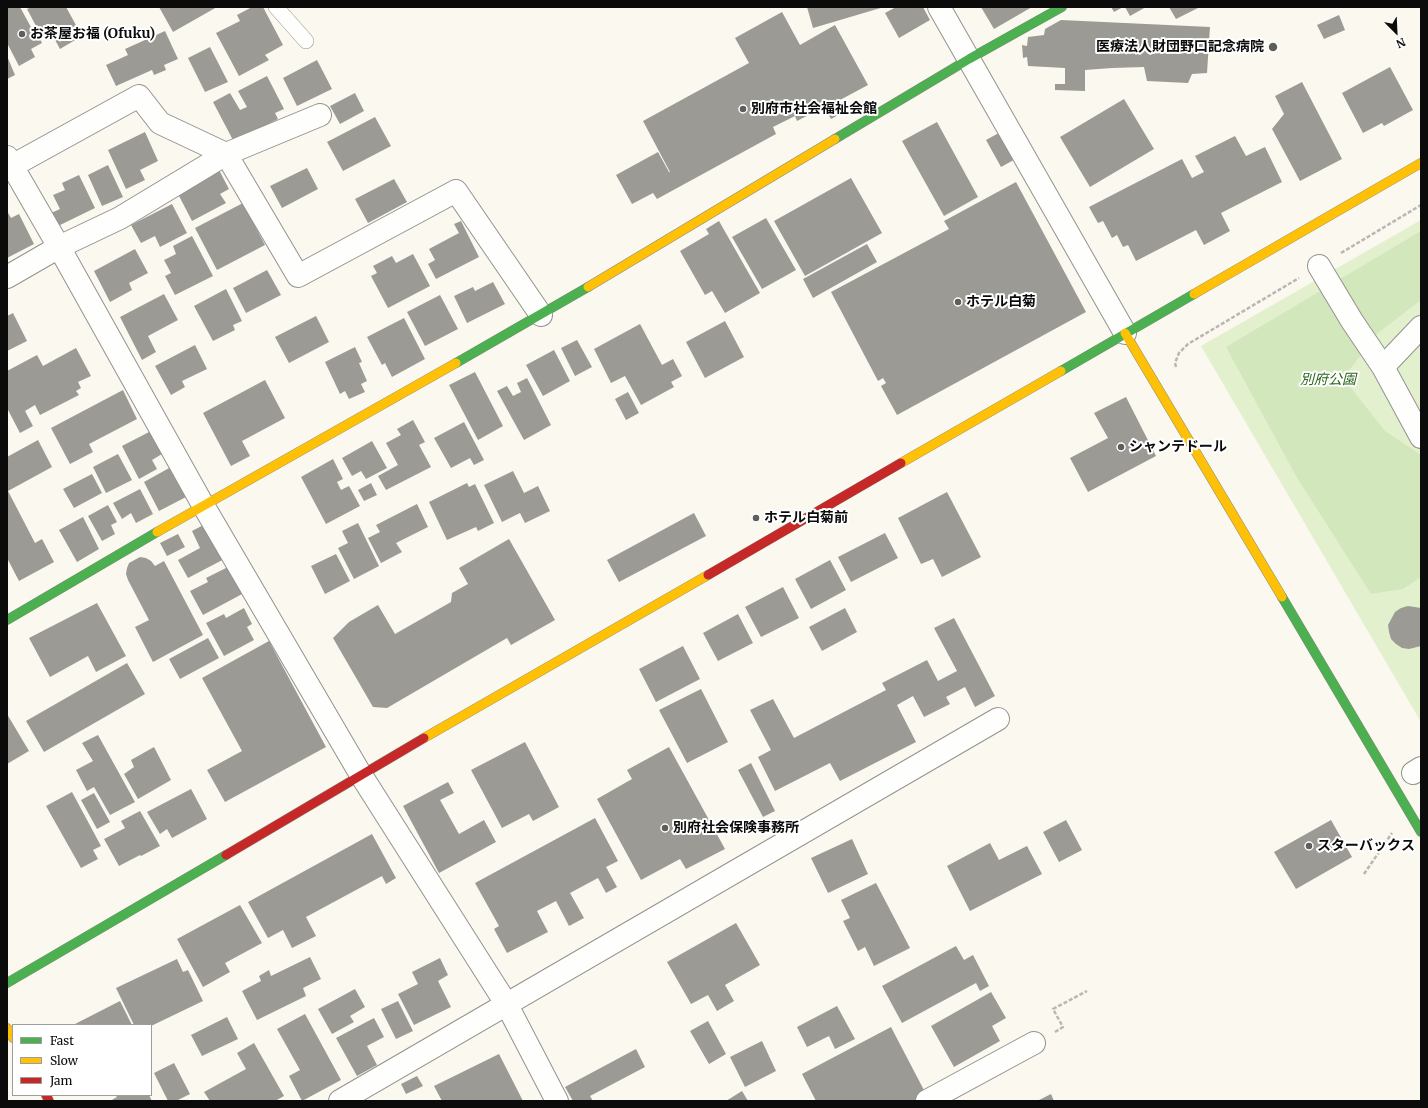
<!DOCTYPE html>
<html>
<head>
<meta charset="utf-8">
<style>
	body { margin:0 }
	#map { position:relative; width:1428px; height:1108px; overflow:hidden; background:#faf8ef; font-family:Merriweather,serif }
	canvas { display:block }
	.frame { position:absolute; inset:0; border:8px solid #0b0b0b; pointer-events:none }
	.legend { position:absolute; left:12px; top:1024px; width:140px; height:72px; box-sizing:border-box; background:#fff; border:1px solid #9d9d9d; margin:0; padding:5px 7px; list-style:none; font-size:12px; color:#0b0b0b }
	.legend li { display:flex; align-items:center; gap:8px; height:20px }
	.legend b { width:20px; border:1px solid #9d9d9d }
	.north { position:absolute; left:1376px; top:12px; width:40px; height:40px; -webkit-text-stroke:3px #fff; paint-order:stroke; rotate:156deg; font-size:11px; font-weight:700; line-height:16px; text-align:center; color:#0b0b0b }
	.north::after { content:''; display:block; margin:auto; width:14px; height:18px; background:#0b0b0b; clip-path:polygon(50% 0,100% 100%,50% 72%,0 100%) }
</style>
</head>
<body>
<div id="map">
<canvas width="1428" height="1108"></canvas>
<div class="frame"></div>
<ul class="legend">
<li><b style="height:5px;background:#4caf50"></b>Fast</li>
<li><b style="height:5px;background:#ffc107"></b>Slow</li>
<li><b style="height:5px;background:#c62828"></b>Jam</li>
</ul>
<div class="north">N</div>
</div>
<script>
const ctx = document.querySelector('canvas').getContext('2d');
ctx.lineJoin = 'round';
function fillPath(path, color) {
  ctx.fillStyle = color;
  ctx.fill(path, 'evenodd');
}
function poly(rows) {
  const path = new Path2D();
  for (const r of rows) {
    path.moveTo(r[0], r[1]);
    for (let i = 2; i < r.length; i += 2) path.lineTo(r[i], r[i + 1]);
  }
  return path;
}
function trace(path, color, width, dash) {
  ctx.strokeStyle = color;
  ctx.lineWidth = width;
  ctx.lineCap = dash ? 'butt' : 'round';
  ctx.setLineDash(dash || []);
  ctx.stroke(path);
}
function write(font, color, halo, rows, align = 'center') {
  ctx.font = font + ' Merriweather,"Noto Sans JP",serif';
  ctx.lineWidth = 4;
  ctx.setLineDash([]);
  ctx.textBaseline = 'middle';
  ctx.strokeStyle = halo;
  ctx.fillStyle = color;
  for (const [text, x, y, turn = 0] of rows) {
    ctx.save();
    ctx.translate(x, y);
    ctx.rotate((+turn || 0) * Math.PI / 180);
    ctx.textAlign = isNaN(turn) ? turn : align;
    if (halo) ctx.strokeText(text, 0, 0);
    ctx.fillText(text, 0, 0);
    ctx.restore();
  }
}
const green = poly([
	[1421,220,1421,722,1201,346]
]);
const forest = poly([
	[1421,231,1421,300,1378,333,1343,378,1385,431,1421,455,1421,577,1403,589,1371,594,1296,476,1226,347]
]);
const building = poly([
	[7,7,20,7,32,29,36,26,27,9,32,7,66,7,82,36,60,49,47,25,36,31,42,43,31,49,35,57,19,66,7,43],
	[159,7,217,7,173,32],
	[252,7,263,7,283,45,265,55,269,60,239,76,216,33,240,21,237,15],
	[807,7,884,7,813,28],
	[896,7,923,7,930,20,899,38,885,13],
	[981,7,1032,7,994,29],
	[1111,7,1123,7,1114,12],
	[1125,7,1146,7,1130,16],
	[1169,7,1200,7,1176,19],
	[782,12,800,45,835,25,868,85,840,100,846,111,831,119,824,107,797,121,795,116,773,127,776,134,657,199,653,193,632,204,616,175,658,152,669,172,670,172,643,121,749,63,735,38],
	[1339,15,1345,30,1324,39,1317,25],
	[1061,20,1210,27,1207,73,1192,74,1188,83,1147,81,1144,67,1112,68,1085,70,1085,91,1055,90,1055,84,1065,84,1065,68,1028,66,1027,57,1023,58,1022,45,1027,46,1028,37,1044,35,1045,29],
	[165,31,178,59,164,65,166,70,154,75,152,70,116,86,106,65,128,55,125,49],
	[210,47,228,82,205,92,188,58],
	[7,56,15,75,7,79],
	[317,60,332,89,297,106,283,78],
	[1390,67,1413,110,1384,126,1382,123,1363,133,1342,93],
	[267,76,284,109,275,113,278,119,234,142,213,102,230,93,240,110,247,107,238,91],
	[1302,82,1342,159,1300,181,1272,129,1284,114,1275,96],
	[355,93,364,111,340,124,330,106],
	[1124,99,1154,149,1090,187,1060,137],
	[375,117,391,146,343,171,327,142],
	[937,122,978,197,944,216,902,141],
	[1006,129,1021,156,1001,167,986,140],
	[145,132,158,161,140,170,145,180,126,189,108,150],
	[1235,136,1246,156,1265,147,1282,182,1221,213,1230,231,1204,245,1196,230,1136,261,1128,245,1123,247,1117,235,1112,238,1103,221,1098,223,1089,207,1182,159,1192,178,1204,172,1195,156],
	[108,165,123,197,102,206,88,175],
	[307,168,318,189,282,208,270,186],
	[219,170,229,189,220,194,226,203,192,221,177,192],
	[79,175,95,208,56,227,49,214,60,209,53,195,65,190,62,183],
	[851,178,882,233,805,276,774,221],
	[394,179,407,202,368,223,355,199],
	[1016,182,1086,312,897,415,881,386,886,383,883,378,878,381,831,292,949,229,944,221],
	[243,203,265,245,217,270,195,228],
	[172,204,187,233,160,247,155,236,141,243,131,225],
	[7,211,11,218,19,214,34,244,7,258],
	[766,218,796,270,762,289,732,237],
	[461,221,479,257,436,279,428,264,435,260,429,249,459,233,454,224],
	[719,221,760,293,725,313,712,291,705,295,680,251,709,234,706,229],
	[192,236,213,276,175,295,165,276,171,273,164,260,176,254,173,246],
	[867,244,877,262,813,298,803,279],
	[135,249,148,273,129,283,132,290,110,302,94,271],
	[413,254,430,286,388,308,371,276,377,273,373,266,392,256,396,263],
	[267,270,281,295,246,313,233,288],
	[493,282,505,304,467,323,454,296,473,287,475,291],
	[226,289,242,321,233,325,235,330,213,341,194,306],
	[164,294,178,320,148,336,156,352,142,360,120,317],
	[440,295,458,329,425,346,407,312],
	[13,313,27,341,7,351,7,316],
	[316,316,329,342,289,363,275,337],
	[404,318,425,359,392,377,385,363,382,365,367,337],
	[725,321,744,357,705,378,686,342],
	[640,324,662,365,673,359,682,376,671,382,674,387,641,405,625,376,611,383,594,349],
	[577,340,592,367,575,376,561,348],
	[195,345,207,369,182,381,185,387,171,395,155,366],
	[355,347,362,362,359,363,367,381,361,384,365,392,349,399,345,391,340,394,325,362],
	[76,348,91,376,78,382,81,388,76,391,79,395,40,415,35,405,25,411,33,426,20,433,7,408,7,371,37,355,43,366],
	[554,350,570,381,543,396,526,365],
	[475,372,503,426,478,440,449,385],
	[527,378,551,425,524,440,497,391,507,386,513,396,521,392,517,383],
	[265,380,285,418,242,441,250,456,231,466,203,413],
	[123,390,137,419,89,444,93,452,70,464,51,428],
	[628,392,639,413,626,420,615,399],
	[1126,397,1156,456,1088,492,1070,458,1108,438,1094,413],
	[413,420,425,442,419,445,431,467,386,490,378,476,398,465,386,443,401,435,397,429],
	[464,422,484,460,474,465,470,458,451,468,434,438],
	[151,431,162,454,152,460,157,469,139,479,122,446],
	[38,440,52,467,8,491,35,543,42,539,54,562,19,581,7,558,7,457],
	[372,441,387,468,366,479,361,471,352,476,342,458],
	[118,454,132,480,106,493,93,467],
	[333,459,343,479,337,482,341,490,349,486,360,506,326,524,301,477],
	[171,467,186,497,159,511,144,482],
	[513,471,524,493,538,486,550,511,525,523,520,513,502,522,484,485],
	[92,474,102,493,74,508,63,489],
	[371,483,377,495,364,501,358,490],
	[467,483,469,487,475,484,494,523,478,531,476,527,447,540,429,502],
	[140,489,153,514,136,523,131,513,122,519,113,503],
	[947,492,981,557,942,577,933,559,921,564,898,518],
	[417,504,428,527,396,543,402,552,381,563,368,538,380,532,376,525],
	[108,505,117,522,111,525,115,534,102,541,88,516],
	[694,513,706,536,619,582,607,560],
	[83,517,99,549,77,562,59,530],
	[211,521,230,556,188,578,178,560,200,548,192,531],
	[358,523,379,566,354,579,338,548,348,543,342,531],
	[885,533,898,558,851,582,838,557],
	[178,534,185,547,167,556,160,543],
	[509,539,555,620,511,645,507,638,387,708,373,707,333,638,349,622,378,605,395,634,451,602,452,593,468,584,459,568],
	[336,554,350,581,325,594,311,566],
	[140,557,146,558,151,561,155,566,164,561,203,635,153,662,135,627,149,620,128,580,126,574,127,568,129,563],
	[830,560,846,590,811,609,795,579],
	[230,566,244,593,203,615,190,591,208,582,206,578],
	[783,587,799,618,761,637,745,607],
	[97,603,126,656,96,672,88,656,50,677,29,638],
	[1408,606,1421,608,1421,646,1409,649,1402,648,1396,644,1391,639,1389,632,1388,625,1395,612,1401,608],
	[244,608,252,624,247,627,254,640,224,656,206,623,224,614,226,618],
	[845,608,857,632,822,651,809,627],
	[738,614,753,643,718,661,703,633],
	[954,618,995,696,975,707,965,687,946,697,950,704,924,717,913,696,897,705,916,742,840,781,830,763,775,791,758,757,771,750,750,710,773,699,794,738,886,690,882,683,927,660,938,681,957,671,934,628],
	[208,638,219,658,180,679,169,659],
	[269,641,326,747,225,802,207,770,242,751,202,678],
	[683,646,700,679,656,702,639,669],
	[127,663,145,694,44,752,26,721],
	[701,689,728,742,687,763,659,710],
	[7,714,29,751,7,764],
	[98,735,135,802,110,815,94,787,87,791,76,770,93,761,82,743],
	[525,742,559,807,533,821,529,814,502,828,471,770],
	[154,747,171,780,138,799,124,774,134,767,131,760],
	[669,747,725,849,686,869,680,859,641,880,597,799,632,779,627,770],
	[751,763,775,811,763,817,738,770],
	[448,782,454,793,440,800,459,834,484,820,496,842,439,873,403,806],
	[191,789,207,819,172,838,167,829,160,834,147,812],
	[72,792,101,846,93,850,98,859,81,868,46,806],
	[94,793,110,822,97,829,81,800],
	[140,811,160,846,141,856,140,855,119,866,104,839,125,828,121,821],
	[595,818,618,861,606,867,617,887,606,893,598,878,570,893,584,918,569,926,556,901,537,911,548,932,507,953,494,929,499,926,475,883],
	[1066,820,1082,850,1059,862,1043,832],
	[1331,820,1352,857,1296,889,1274,852],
	[372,834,396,878,386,884,382,876,306,917,316,936,292,948,283,930,268,938,248,902],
	[852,839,868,874,828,893,811,858],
	[990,843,999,860,1027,846,1042,874,970,911,947,866],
	[876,883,910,948,874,966,865,947,858,951,843,921,850,918,841,900],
	[240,905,262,943,225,963,230,972,203,987,177,939],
	[736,923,760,965,725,985,734,1001,717,1011,708,995,691,1004,667,962],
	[956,946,964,960,973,955,989,986,980,991,976,983,902,1023,882,986],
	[310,957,321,979,303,988,306,996,257,1020,242,991,261,981,259,976,269,970,271,976],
	[440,958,448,975,438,981,451,1007,414,1025,398,994,418,984,412,972],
	[177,959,183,972,188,970,203,1001,151,1026,134,1025,116,988],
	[355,989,365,1007,350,1016,354,1022,332,1034,318,1009],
	[991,992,1006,1018,992,1026,1000,1041,954,1067,931,1026],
	[120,1001,132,1025,73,1025],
	[398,1001,413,1031,396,1039,381,1009],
	[837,1006,855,1039,835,1049,829,1036,807,1047,797,1027],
	[305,1014,341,1080,302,1101,289,1076,300,1070,277,1029],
	[227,1017,238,1039,202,1056,191,1035],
	[374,1018,384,1037,367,1046,377,1065,357,1076,336,1038],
	[708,1021,726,1054,709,1064,690,1031],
	[891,1027,926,1094,913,1101,816,1101,802,1074],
	[762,1041,776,1071,745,1087,730,1057],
	[254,1043,284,1096,275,1101,210,1101,204,1092,246,1069,237,1053],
	[636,1049,645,1067,590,1096,593,1101,573,1101,565,1087],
	[499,1054,523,1101,442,1101,434,1086],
	[174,1063,190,1094,176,1101,168,1101,154,1073],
	[417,1076,423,1086,406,1094,401,1084],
	[742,1091,748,1101,726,1101],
	[1051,1094,1054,1101,1037,1101],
	[115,1095,149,1095,152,1101,110,1101,117,1097]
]);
const path = poly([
	[1341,253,1421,205],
	[1176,367,1175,363,1179,353,1188,344,1299,278],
	[1364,874,1392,833],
	[1055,1032,1063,1027,1053,1009,1087,991]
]);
const lane = poly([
	[276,7,306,41]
]);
const street = poly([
	[939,7,1125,333],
	[7,157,59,247,203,505,361,775,507,1005,557,1101],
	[12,166,139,96,160,123,226,154,298,276,456,191,541,315],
	[1319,266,1352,321,1383,367,1421,437],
	[7,277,59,247,120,218,226,154,320,115],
	[1383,367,1421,327],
	[1413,773,1421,768],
	[340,1101,998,719],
	[927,1101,1034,1043]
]);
const fast = poly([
	[835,139,969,59,1062,7],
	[456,363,588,287],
	[1061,371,1194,294],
	[1282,597,1421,832],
	[7,620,157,532],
	[7,983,226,855]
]);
const slow = poly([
	[588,287,835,139],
	[1194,294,1421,163],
	[1125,333,1282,597],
	[901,463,1061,371],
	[157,532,456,363],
	[424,738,708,575],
	[7,1028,13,1038]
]);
const jam = poly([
	[708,575,901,463],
	[226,855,424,738],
	[46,1095,49,1101]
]);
const markers = [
	[22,34,4,"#5f5e5b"],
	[1273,47,5,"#5f5e5b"],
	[743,109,4,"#5f5e5b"],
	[958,302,4,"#5f5e5b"],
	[1121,447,4,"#5f5e5b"],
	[756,518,4,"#5f5e5b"],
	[665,828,4,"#5f5e5b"],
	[1309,846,4,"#5f5e5b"]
];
const poiNames = [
	["お茶屋お福 (Ofuku)",30,34],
	["医療法人財団野口記念病院",1264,47,"right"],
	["別府市社会福祉会館",751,109],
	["ホテル白菊",966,302],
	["シャンテドール",1129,447],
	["ホテル白菊前",764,518],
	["別府社会保険事務所",673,828],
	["スターバックス",1317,846]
];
const parkNames = [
	["別府公園",1328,380]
];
fillPath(green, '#e2f0ce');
fillPath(forest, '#d2e8bc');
fillPath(building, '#9c9a95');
trace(lane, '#93928e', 16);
trace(street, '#93928e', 24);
trace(fast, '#898884', 10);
trace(slow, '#898884', 10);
trace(jam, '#898884', 10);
trace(path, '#b7b7b5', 2.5, [4, 2]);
trace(lane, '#fefefd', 15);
trace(street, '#fefefd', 22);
trace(fast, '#4caf50', 9);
trace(slow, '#ffc107', 9);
trace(jam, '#c62828', 9);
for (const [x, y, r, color] of markers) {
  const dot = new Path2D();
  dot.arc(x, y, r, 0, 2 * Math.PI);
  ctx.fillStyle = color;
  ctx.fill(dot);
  trace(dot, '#fff', 1.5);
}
write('bold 14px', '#0b0b0b', '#fff', poiNames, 'left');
write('italic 14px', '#29641a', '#fff', parkNames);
</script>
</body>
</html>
